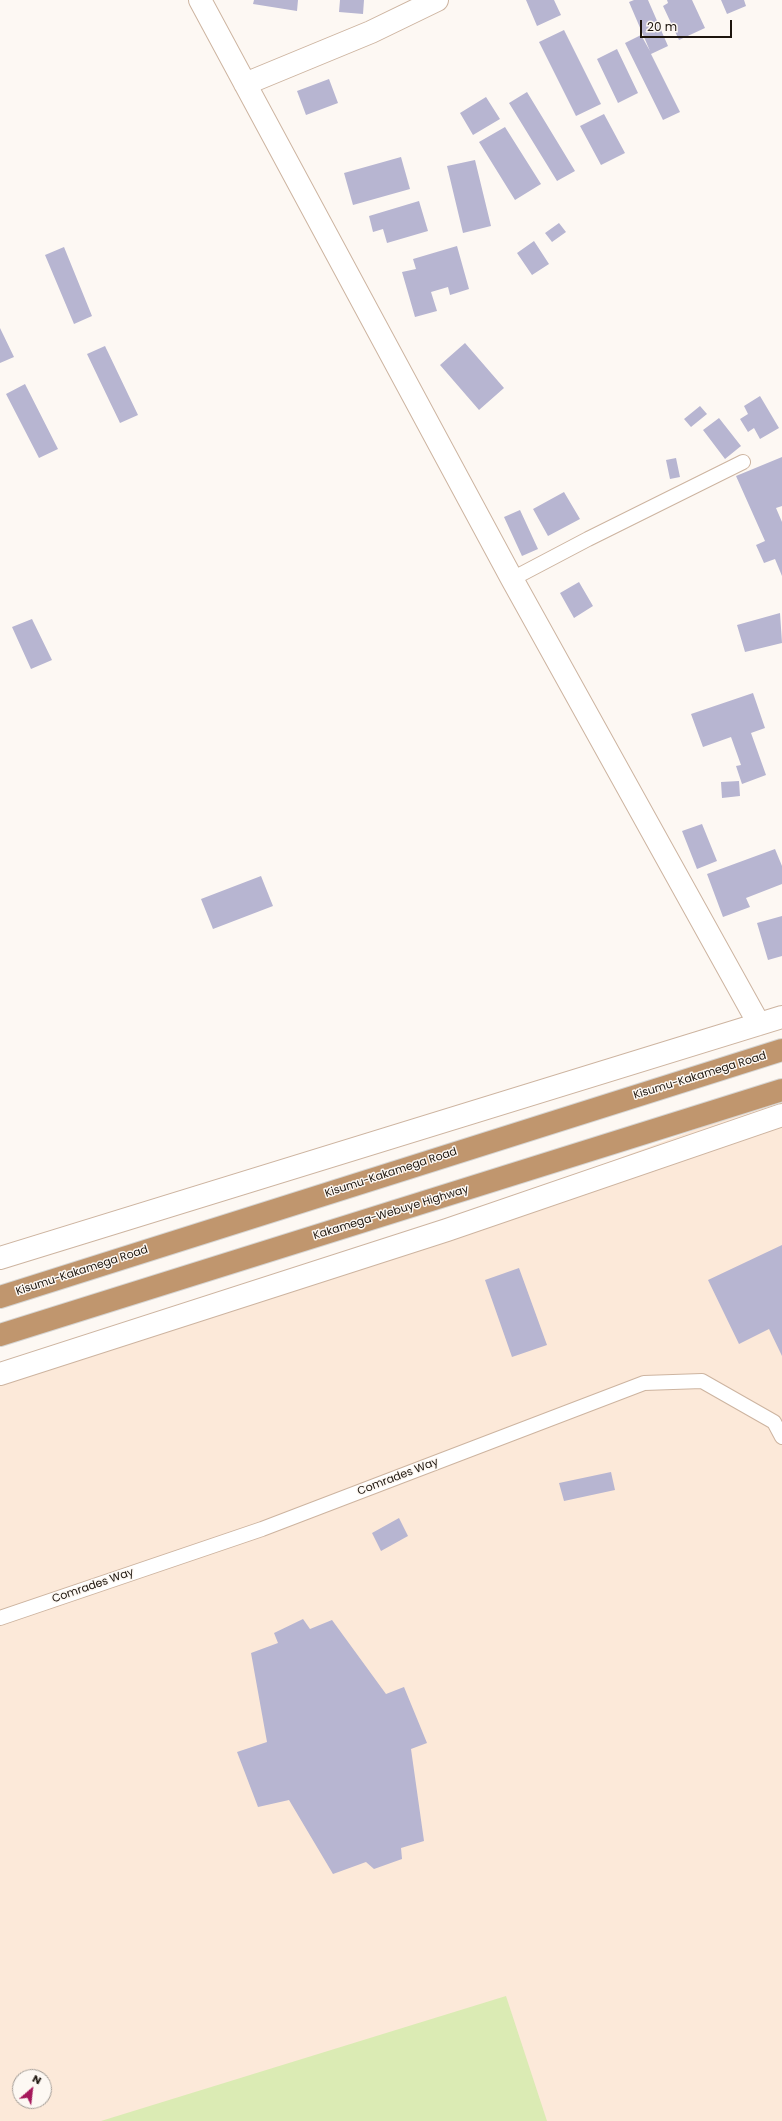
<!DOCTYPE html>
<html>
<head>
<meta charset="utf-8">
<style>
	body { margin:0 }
	#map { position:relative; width:782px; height:2121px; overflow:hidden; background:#fdf8f3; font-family:Poppins,sans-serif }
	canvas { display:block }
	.north { position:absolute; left:12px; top:2069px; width:40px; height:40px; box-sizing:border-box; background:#fdf8f3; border:1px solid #a39d97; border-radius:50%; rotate:28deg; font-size:11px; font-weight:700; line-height:16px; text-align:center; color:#1d150d }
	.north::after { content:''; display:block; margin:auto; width:14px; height:18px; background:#a5175a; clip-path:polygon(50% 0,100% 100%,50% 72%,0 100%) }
	.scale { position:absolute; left:640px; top:20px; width:92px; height:18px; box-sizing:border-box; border:2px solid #1d150d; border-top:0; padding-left:5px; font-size:12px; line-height:14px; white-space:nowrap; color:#1d150d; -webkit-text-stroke:3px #fdf8f3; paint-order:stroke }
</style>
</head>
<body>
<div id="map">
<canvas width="782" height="2121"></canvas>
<div class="north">N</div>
<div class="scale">20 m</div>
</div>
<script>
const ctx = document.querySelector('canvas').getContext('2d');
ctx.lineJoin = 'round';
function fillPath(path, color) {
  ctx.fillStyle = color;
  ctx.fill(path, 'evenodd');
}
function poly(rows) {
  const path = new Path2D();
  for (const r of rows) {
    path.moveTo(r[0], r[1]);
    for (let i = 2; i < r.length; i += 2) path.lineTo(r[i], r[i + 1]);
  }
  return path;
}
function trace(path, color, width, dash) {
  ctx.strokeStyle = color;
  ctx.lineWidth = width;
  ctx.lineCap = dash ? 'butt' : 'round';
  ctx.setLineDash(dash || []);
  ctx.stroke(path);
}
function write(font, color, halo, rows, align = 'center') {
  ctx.font = font + ' Poppins,sans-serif';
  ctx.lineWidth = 3;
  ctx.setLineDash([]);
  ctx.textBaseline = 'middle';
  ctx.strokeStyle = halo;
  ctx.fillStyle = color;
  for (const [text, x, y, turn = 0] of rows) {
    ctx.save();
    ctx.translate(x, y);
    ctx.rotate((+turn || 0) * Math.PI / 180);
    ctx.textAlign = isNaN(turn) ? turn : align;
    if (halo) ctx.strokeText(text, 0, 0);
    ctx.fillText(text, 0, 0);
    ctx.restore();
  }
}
const built = poly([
	[782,1097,782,2121,0,2121,0,1378,196,1317],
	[20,2077,44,2077,44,2101,20,2101]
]);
const green = poly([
	[506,1996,547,2121,101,2121]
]);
const building = poly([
	[254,0,298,0,297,11,253,4],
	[340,0,364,0,363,14,339,12],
	[526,0,554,0,561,15,537,26],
	[634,0,648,0,668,46,651,54,680,112,663,120,625,43,641,35,650,51,629,2],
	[667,0,692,0,705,28,679,40,663,6,668,3],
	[721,0,744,0,746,6,727,14],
	[564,30,601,104,576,116,539,42],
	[617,49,638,93,618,103,597,59],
	[329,79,338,103,306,115,297,91],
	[527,92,575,171,557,181,509,103],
	[486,97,500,119,473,135,460,113],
	[604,114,625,153,601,165,580,126],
	[505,127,541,184,515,200,479,142],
	[401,157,410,189,353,205,344,173],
	[475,160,491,226,463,233,447,166],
	[419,201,428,231,387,243,383,229,373,232,369,216],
	[559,223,566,232,552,242,545,233],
	[534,241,549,264,532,275,517,253],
	[457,246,469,289,450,295,448,287,431,292,437,311,415,317,402,272,416,269,413,259],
	[64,247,92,316,74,324,45,255],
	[0,328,14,357,0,363],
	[465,343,504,388,479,410,440,365],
	[105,346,138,415,120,423,87,354],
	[25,384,58,449,39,458,6,394],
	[760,396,779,428,760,439,754,428,748,432,740,419,748,414,744,406],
	[700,406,707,414,691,427,684,419],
	[719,418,741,446,725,459,703,430],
	[782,457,782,506,776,508,782,522,782,576,775,559,764,563,756,545,765,541,736,476],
	[676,458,680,477,670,479,666,460],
	[564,492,580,519,548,536,533,509],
	[520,510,538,549,522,556,504,517],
	[579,582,593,606,574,618,560,593],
	[780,613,782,643,745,652,737,625],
	[32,619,52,660,31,669,12,627],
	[753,693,765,728,751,733,766,775,742,784,736,766,741,765,731,737,703,747,691,714],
	[739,781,740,796,722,798,721,782],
	[702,824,717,861,697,869,682,831],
	[775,849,782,866,782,884,746,898,750,907,723,917,707,874],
	[261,876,273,906,213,929,201,899],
	[782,916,782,956,768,960,757,923],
	[782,1245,782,1356,769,1329,739,1344,708,1280],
	[519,1268,547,1345,512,1357,485,1280],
	[611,1472,615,1490,564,1501,559,1483],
	[399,1518,408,1536,381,1551,372,1533],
	[303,1619,310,1629,332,1620,386,1694,404,1687,427,1743,411,1749,424,1841,401,1848,402,1859,374,1869,366,1862,333,1874,289,1800,258,1807,237,1752,267,1742,251,1653,278,1643,274,1633]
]);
const service = poly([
	[512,579,588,539,743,462],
	[0,1618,262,1529,644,1383,702,1381,774,1422,782,1437]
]);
const minor = poly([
	[200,0,512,579,759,1024],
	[245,84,371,32,437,0],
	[0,1258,782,1017],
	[0,1374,447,1230,782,1115]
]);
const trunk = poly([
	[0,1297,782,1050],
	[0,1335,782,1090]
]);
const streetNames = [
	["Kisumu-Kakamega Road",700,1076,-17],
	["Kisumu-Kakamega Road",391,1173,-18],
	["Kakamega-Webuye Highway",391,1213,-17],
	["Kisumu-Kakamega Road",82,1271,-18],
	["Comrades Way",398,1477,-21],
	["Comrades Way",93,1586,-19]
];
fillPath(built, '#fce9d9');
fillPath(green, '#dbebb4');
fillPath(building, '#b7b5d1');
trace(service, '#cdb4a0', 16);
trace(minor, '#cdb4a0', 24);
trace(trunk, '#d6d5d3', 24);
trace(service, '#fff', 14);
trace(minor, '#fff', 22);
trace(trunk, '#c0966e', 22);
write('11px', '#1d150d', '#fdf8f3', streetNames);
</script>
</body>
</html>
